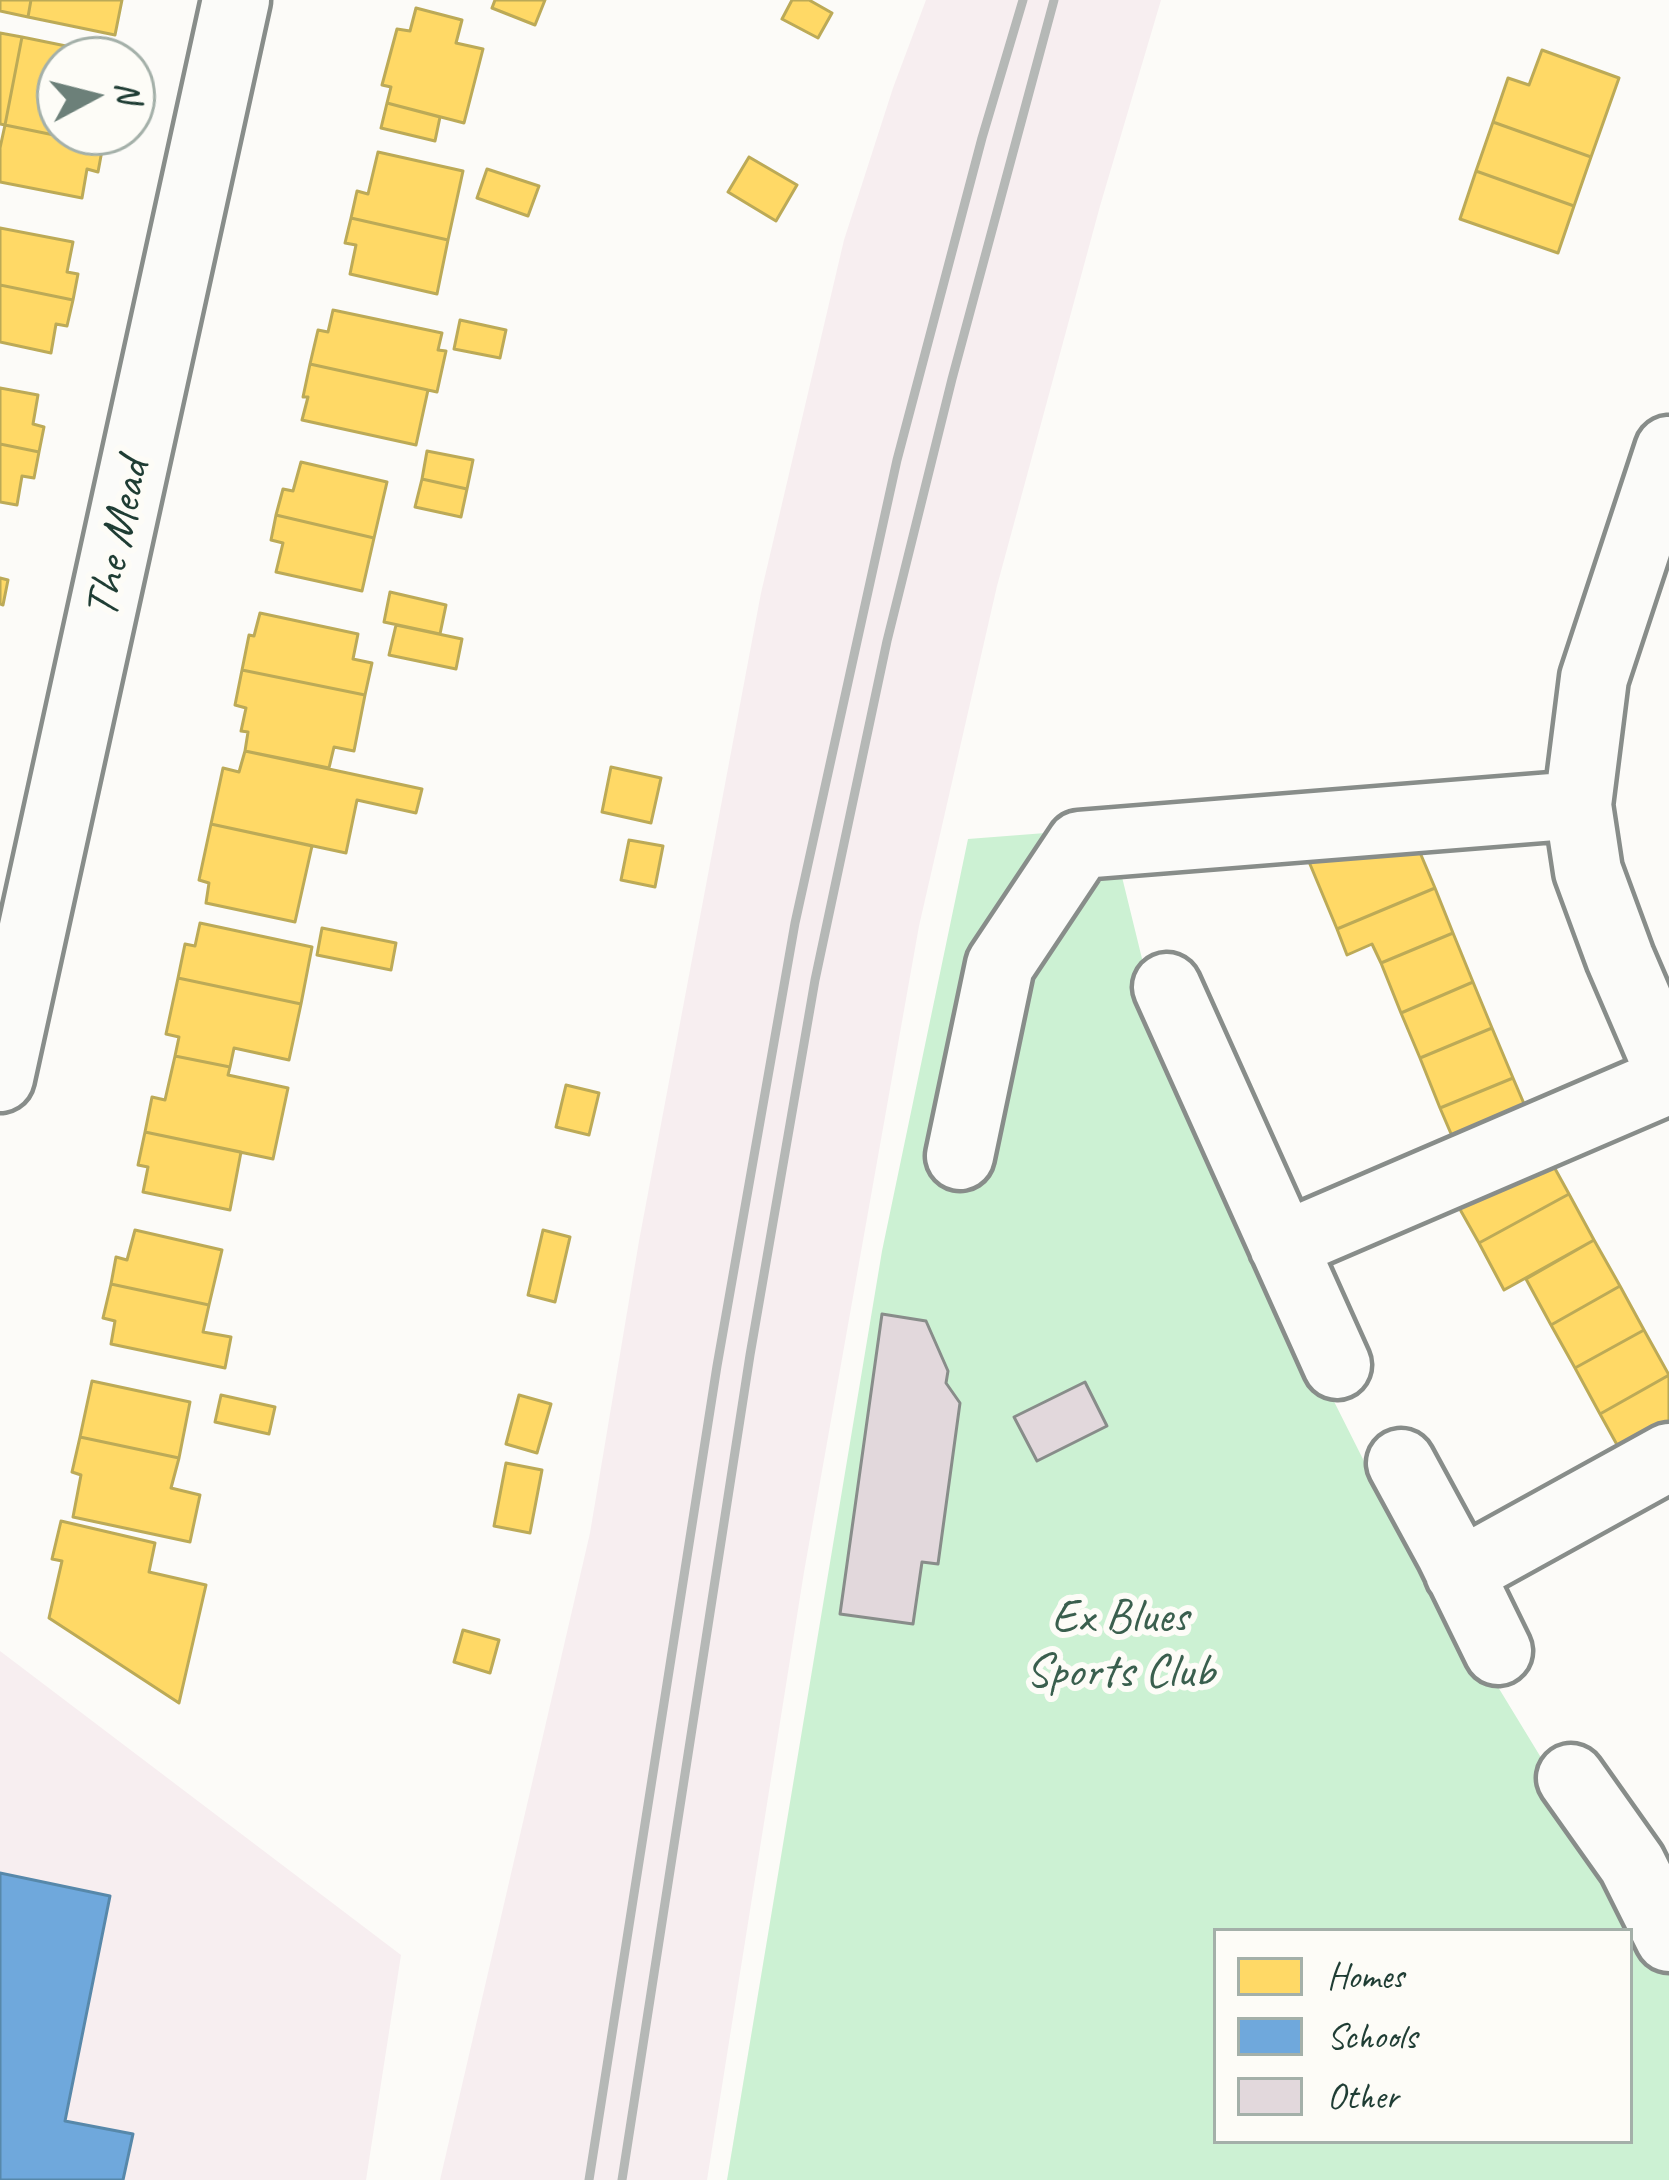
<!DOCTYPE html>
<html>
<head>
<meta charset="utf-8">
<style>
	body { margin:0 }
	#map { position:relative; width:1669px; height:2180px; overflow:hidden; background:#fcfbf8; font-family:Caveat,sans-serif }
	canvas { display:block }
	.legend { position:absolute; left:1213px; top:1928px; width:420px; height:216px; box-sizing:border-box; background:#fdfcf7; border:3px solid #a4b0a9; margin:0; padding:15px 21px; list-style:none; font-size:36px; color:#1f3d34 }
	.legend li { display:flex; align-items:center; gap:24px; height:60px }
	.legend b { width:60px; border:3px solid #a4b0a9 }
	.north { position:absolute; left:36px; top:36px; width:120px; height:120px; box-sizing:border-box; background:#fdfcf7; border:3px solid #a4b0a9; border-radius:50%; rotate:83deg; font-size:33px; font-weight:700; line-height:48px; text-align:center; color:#1f3d34 }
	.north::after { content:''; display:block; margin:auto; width:42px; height:54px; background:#6c8079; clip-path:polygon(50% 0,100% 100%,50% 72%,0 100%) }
</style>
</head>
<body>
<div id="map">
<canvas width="1669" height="2180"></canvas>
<ul class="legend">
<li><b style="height:33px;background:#ffd966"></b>Homes</li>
<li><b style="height:33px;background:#6fa8dc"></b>Schools</li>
<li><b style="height:33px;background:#e2d8dc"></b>Other</li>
</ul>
<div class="north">N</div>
</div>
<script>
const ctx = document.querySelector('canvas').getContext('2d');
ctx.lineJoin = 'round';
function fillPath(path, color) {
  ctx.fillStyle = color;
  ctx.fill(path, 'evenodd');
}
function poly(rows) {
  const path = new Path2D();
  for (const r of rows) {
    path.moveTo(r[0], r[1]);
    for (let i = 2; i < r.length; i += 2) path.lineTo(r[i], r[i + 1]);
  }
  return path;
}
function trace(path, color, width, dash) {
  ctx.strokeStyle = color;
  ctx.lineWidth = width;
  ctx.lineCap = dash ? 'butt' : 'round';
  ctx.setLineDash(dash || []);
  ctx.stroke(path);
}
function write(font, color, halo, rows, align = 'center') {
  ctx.font = font + ' Caveat,sans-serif';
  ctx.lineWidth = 12;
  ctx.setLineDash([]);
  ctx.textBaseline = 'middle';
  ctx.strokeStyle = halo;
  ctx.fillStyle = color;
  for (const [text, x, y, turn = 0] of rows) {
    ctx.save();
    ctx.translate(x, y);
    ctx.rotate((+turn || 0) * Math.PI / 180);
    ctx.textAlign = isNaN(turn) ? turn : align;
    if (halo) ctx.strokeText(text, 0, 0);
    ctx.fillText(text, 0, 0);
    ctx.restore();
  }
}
const built = poly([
	[926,0,1161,0,1100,206,997,586,919,926,804,1572,707,2180,440,2180,590,1533,639,1241,761,593,844,240,893,88],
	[0,1651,401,1955,366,2180,0,2180]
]);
const green = poly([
	[1110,828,1171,1077,1380,1493,1669,1968,1669,2180,727,2180,882,1251,968,839],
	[1216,1931,1630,1931,1630,2141,1216,2141]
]);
const homes = poly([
	[0,0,31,0,28,17,0,11,0,0],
	[31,0,122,0,115,35,28,17,31,0],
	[495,0,545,0,535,25,492,8,495,0],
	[792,0,809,0,832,13,818,38,782,19,792,0],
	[416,8,462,20,456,43,483,49,464,123,387,103,391,87,382,85,397,29,410,31,416,8],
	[0,33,22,37,5,125,0,124,0,33],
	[22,37,110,55,109,60,60,60,60,132,106,132,103,145,5,125,22,37],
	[1542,50,1619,78,1591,157,1493,122,1508,78,1529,85,1542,50],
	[387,103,440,117,435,141,381,128,387,103],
	[1493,122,1591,157,1574,206,1476,171,1493,122],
	[5,125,103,145,98,172,87,169,82,198,0,182,0,148,5,125],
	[378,152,463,171,448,240,351,218,357,191,368,194,378,152],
	[749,157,797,185,776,221,728,192,749,157],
	[487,169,539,186,528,216,477,198,487,169],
	[1476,171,1574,206,1558,253,1460,219,1476,171],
	[351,218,448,240,437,294,350,274,356,245,345,243,351,218],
	[0,228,73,242,67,272,78,274,73,300,0,285,0,228],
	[0,285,73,300,67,326,56,324,51,353,0,342,0,285],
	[333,310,442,333,438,350,446,351,437,392,310,364,318,330,328,332,333,310],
	[460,320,506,330,500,358,454,349,460,320],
	[310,364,428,390,416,445,302,420,308,397,303,397,310,364],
	[0,388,38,395,33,424,44,427,39,452,0,444,0,388],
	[0,444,39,452,34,478,22,476,17,505,0,502,0,444],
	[427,451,473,460,467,489,422,479,427,451],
	[301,462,387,482,374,538,276,515,283,489,293,491,301,462],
	[422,479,467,489,461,517,415,507,422,479],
	[276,515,374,538,362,591,276,572,283,543,271,540,276,515],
	[0,578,8,580,3,605,0,604,0,578],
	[390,592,446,605,440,634,384,622,390,592],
	[260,613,358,634,353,659,372,663,365,695,242,670,249,635,254,636,260,613],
	[396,625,462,639,456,669,389,655,396,625],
	[242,670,365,695,354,751,334,747,329,768,245,751,248,732,241,731,246,708,235,705,242,670],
	[245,751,422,789,416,813,357,800,346,853,211,824,223,768,239,772,245,751],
	[611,767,661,778,651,823,602,812,611,767],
	[211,824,312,846,295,922,206,903,209,883,199,880,211,824],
	[1359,836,1366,855,1413,836,1435,888,1337,929,1307,857,1359,836],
	[629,840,663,846,655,887,621,880,629,840],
	[1435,888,1453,933,1381,963,1372,944,1347,955,1337,929,1435,888],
	[200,923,312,947,301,1004,178,978,185,944,195,946,200,923],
	[322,928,396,943,391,970,317,955,322,928],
	[1453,933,1473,982,1401,1013,1381,963,1453,933],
	[178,978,301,1004,289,1060,234,1048,230,1067,175,1056,179,1037,166,1034,178,978],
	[1473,982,1492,1028,1420,1058,1401,1013,1473,982],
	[1492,1028,1513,1078,1440,1108,1420,1058,1492,1028],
	[175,1056,230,1067,228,1075,288,1088,273,1159,145,1132,152,1097,165,1100,175,1056],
	[1513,1078,1534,1127,1461,1157,1440,1108,1513,1078],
	[566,1085,599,1093,589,1135,556,1127,566,1085],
	[145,1132,241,1152,230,1210,143,1192,148,1167,138,1165,145,1132],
	[1543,1147,1569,1194,1479,1243,1453,1197,1543,1147],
	[1569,1194,1594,1240,1504,1290,1479,1243,1569,1194],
	[135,1230,222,1250,209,1305,111,1284,116,1257,127,1260,135,1230],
	[543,1230,570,1237,555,1302,528,1295,543,1230],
	[1594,1240,1620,1286,1551,1325,1526,1279,1594,1240],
	[111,1284,209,1305,203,1332,231,1337,225,1368,111,1344,115,1321,103,1318,111,1284],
	[1620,1286,1644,1330,1575,1368,1551,1325,1620,1286],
	[1644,1330,1669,1375,1600,1414,1575,1368,1644,1330],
	[1669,1375,1669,1438,1626,1461,1600,1414,1669,1375],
	[92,1381,190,1402,179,1458,80,1437,92,1381],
	[221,1395,275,1407,269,1434,215,1422,221,1395],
	[519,1395,551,1404,537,1453,506,1444,519,1395],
	[80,1437,179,1458,171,1488,200,1495,190,1542,73,1517,81,1475,72,1472,80,1437],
	[506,1463,542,1470,530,1533,494,1526,506,1463],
	[61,1521,155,1543,149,1572,206,1585,179,1703,49,1618,62,1561,52,1559,61,1521],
	[463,1630,499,1640,490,1673,454,1662,463,1630]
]);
const schools = poly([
	[0,1873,110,1896,65,2121,133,2134,123,2180,0,2180,0,1873]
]);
const building = poly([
	[882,1314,926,1321,948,1371,946,1383,960,1403,938,1564,922,1562,913,1624,840,1614,882,1314],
	[1085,1382,1107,1426,1037,1461,1014,1417,1085,1382]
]);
const minor = poly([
	[1669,450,1594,678,1578,805,1588,871,1620,958,1669,1072],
	[1167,987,1337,1365],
	[0,1078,236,0],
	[960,1156,1000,965,1080,845,1578,805],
	[1283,1246,1669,1080],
	[1401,1463,1450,1553,1498,1651],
	[1459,1573,1669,1457],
	[1571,1778,1632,1864,1669,1938]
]);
const rail = poly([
	[589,2180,717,1366,795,923,897,460,982,138,1023,0],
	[622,2180,750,1355,815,980,887,641,952,379,1054,0]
]);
const streetNames = [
	["The Mead",119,539,-78]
];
const parkNames = [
	["Ex Blues",1120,1618],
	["Sports Club",1120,1673]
];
fillPath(built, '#f7eef0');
fillPath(green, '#ccf1d3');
fillPath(homes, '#ffd966');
trace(homes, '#bcaa57', 3);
fillPath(schools, '#6fa8dc');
trace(schools, '#5788aa', 3);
fillPath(building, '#e2d8dc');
trace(building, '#888d8a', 3);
trace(minor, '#888d8a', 75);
trace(minor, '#fbfbf9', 66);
trace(rail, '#b5b8b6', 9);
write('48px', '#1f3d34', '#fdfcf7', streetNames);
write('48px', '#3a5f4e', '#fdfcf7', parkNames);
</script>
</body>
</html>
